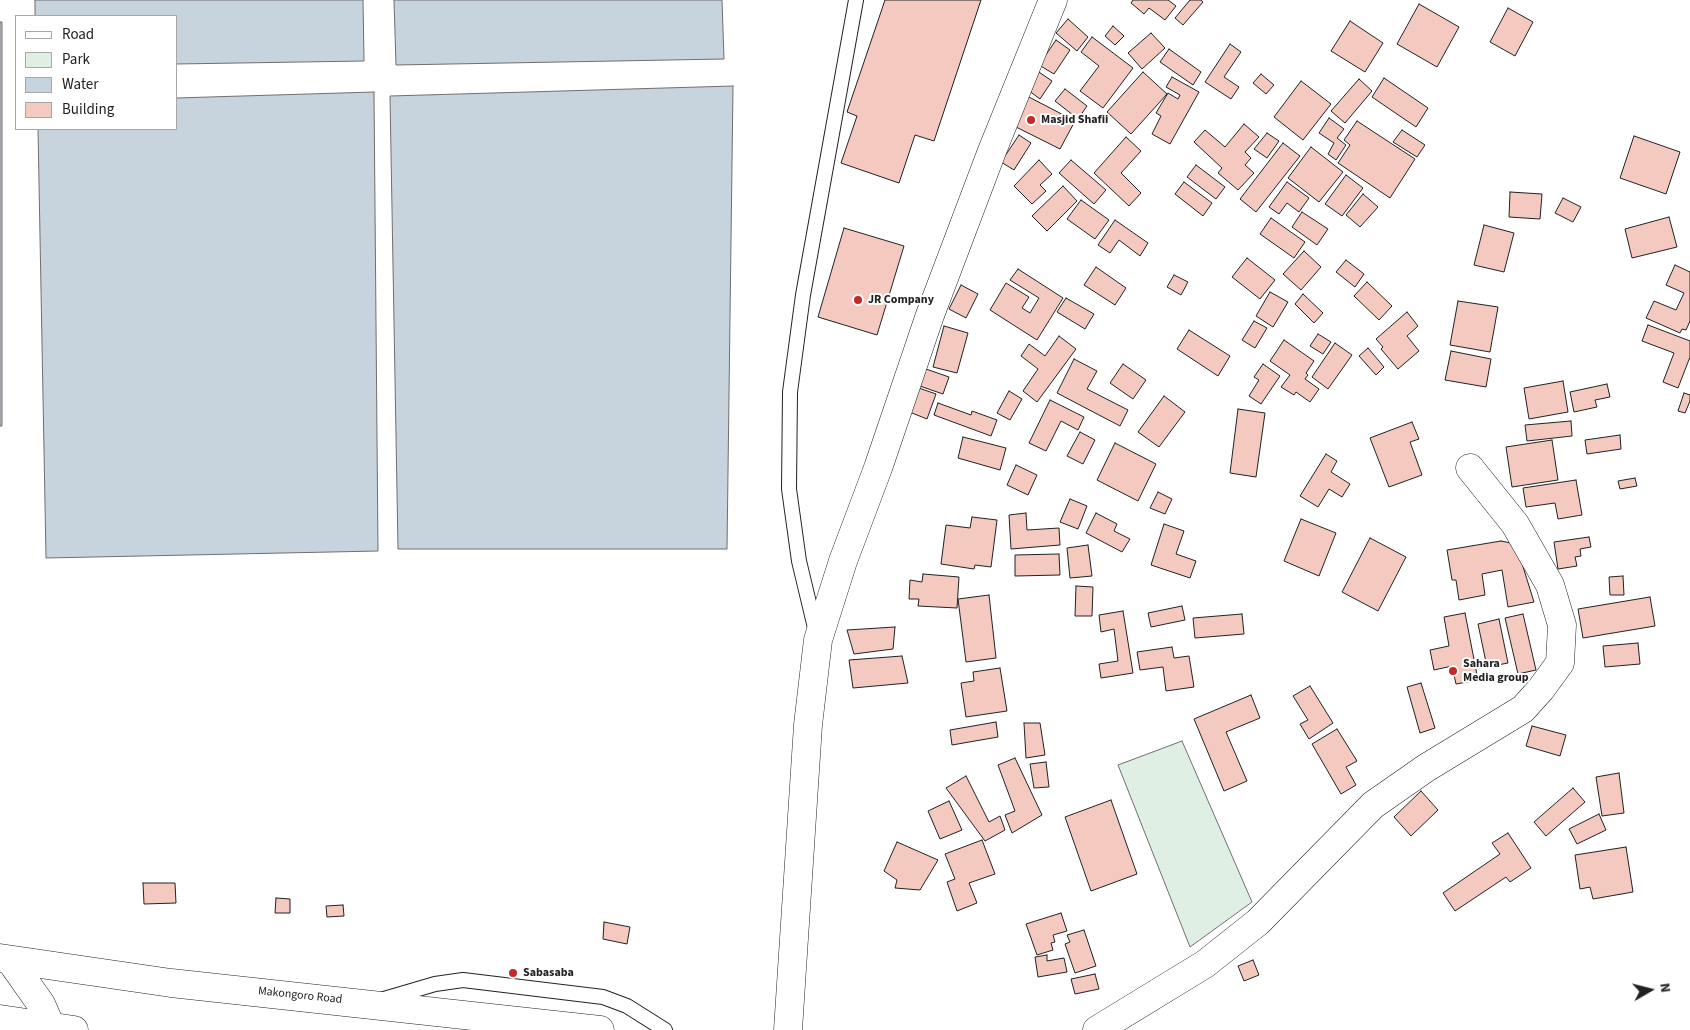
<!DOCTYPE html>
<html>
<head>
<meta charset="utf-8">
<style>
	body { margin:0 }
	#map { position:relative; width:1690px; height:1030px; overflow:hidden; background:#fff; font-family:"Source Sans 3",sans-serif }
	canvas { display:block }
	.legend { position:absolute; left:15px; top:15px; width:162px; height:115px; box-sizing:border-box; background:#fff; border:1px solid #a7a7a7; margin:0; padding:6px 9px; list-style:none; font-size:15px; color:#222 }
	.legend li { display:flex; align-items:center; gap:10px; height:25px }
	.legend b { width:25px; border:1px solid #a7a7a7 }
	.north { position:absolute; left:1625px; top:965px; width:50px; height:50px; -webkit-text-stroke:4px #fff; paint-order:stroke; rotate:82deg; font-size:14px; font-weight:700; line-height:20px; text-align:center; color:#222 }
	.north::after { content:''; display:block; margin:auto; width:18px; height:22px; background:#222; clip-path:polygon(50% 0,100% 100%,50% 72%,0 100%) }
</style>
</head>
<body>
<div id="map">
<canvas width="1690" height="1030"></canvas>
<ul class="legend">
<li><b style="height:6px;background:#fff"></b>Road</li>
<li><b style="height:14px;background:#e0efe3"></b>Park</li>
<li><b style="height:14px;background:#c7d3dd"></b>Water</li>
<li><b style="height:14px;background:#f3c9c0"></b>Building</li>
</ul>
<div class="north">N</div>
</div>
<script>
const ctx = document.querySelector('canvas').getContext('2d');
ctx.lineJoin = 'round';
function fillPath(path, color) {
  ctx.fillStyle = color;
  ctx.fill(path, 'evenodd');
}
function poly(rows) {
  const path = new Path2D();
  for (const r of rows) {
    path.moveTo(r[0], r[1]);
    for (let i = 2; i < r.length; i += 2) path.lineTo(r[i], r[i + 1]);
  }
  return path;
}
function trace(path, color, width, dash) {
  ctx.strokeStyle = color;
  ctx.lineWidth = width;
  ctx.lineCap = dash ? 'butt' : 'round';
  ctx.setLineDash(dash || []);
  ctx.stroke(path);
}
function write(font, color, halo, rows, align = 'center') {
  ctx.font = font + ' "Source Sans 3",sans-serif';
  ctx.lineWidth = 4;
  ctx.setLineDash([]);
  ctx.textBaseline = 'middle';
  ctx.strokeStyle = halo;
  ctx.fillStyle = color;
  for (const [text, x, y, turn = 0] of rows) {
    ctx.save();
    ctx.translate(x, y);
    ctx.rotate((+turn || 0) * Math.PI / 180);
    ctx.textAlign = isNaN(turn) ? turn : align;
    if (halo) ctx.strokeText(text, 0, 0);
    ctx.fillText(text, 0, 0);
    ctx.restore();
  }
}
const green = poly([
	[1182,741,1252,902,1190,947,1118,765,1182,741]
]);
const water = poly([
	[35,0,363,0,364,61,176,64,176,16,35,16,35,0],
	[394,0,722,0,724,59,396,65,394,0],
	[0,22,2,22,2,426,0,426,0,22],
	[733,86,727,549,398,549,390,96,733,86],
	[374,92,378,551,46,558,38,129,176,129,176,98,374,92]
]);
const building = poly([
	[885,0,981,0,934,141,915,135,899,183,841,163,857,116,847,112,885,0],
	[1133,0,1168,0,1176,6,1165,20,1149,8,1144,14,1131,3,1133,0],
	[1190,0,1201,0,1203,2,1183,25,1175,18,1190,0],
	[1419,4,1459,27,1437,67,1397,44,1419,4],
	[1508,8,1533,22,1515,56,1490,42,1508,8],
	[1068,19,1088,37,1077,51,1056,33,1068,19],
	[1350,21,1383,43,1365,72,1331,51,1350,21],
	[1113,26,1124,36,1115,45,1105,36,1113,26],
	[1151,33,1165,48,1142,69,1128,53,1151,33],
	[1092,37,1133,68,1103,108,1080,91,1099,66,1081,52,1092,37],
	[1056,40,1070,50,1054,74,1039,65,1056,40],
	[1230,44,1241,52,1224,77,1239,87,1231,99,1205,82,1230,44],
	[1169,49,1201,72,1193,85,1160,62,1169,49],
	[1036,70,1052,81,1040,99,1024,87,1036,70],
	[1143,72,1167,94,1131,134,1107,112,1143,72],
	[1261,74,1274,85,1266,94,1253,83,1261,74],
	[1172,77,1199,92,1170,144,1152,134,1161,116,1156,113,1168,93,1178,99,1180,95,1166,87,1172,77],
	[1384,78,1428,108,1416,127,1372,97,1384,78],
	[1359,79,1372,91,1345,123,1331,111,1359,79],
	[1301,81,1331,104,1303,140,1274,117,1301,81],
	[1065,89,1087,106,1078,119,1055,101,1065,89],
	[1027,96,1075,121,1060,149,1012,125,1027,96],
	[1329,118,1344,129,1337,138,1346,145,1336,160,1328,154,1334,143,1319,133,1329,118],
	[1357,121,1415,159,1390,198,1338,163,1350,145,1344,140,1357,121],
	[1244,124,1259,137,1245,152,1251,158,1245,165,1254,173,1238,190,1218,173,1222,168,1194,142,1205,130,1225,147,1244,124],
	[1402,130,1425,145,1417,157,1393,142,1402,130],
	[1267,133,1279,141,1267,158,1254,149,1267,133],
	[1019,135,1031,143,1014,170,1001,162,1019,135],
	[1634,136,1680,152,1666,194,1620,178,1634,136],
	[1126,137,1141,151,1121,173,1141,193,1129,206,1094,173,1126,137],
	[1283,143,1300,156,1256,212,1240,199,1283,143],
	[1311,147,1343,172,1319,202,1288,178,1311,147],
	[1039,160,1052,174,1040,185,1046,191,1032,204,1014,186,1039,160],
	[1071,160,1106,190,1094,204,1059,173,1071,160],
	[1196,165,1225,187,1216,199,1187,177,1196,165],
	[1346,175,1363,188,1342,216,1325,204,1346,175],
	[1184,182,1212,203,1203,216,1175,194,1184,182],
	[1287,182,1309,198,1299,212,1287,203,1279,214,1269,207,1287,182],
	[1063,186,1077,201,1047,231,1032,216,1063,186],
	[1510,192,1542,194,1540,219,1509,217,1510,192],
	[1363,194,1378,207,1360,227,1346,215,1363,194],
	[1563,198,1581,207,1573,222,1555,213,1563,198],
	[1081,200,1109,220,1095,239,1067,219,1081,200],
	[1302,212,1328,229,1317,245,1292,227,1302,212],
	[1669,217,1677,247,1632,258,1625,229,1669,217],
	[1271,218,1305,242,1294,258,1260,234,1271,218],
	[1115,220,1148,243,1140,256,1119,240,1110,253,1098,245,1115,220],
	[1484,225,1514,233,1504,272,1474,265,1484,225],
	[844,228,904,246,877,335,818,317,844,228],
	[1304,251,1321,267,1301,290,1283,274,1304,251],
	[1247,258,1275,280,1260,299,1232,277,1247,258],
	[1346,260,1364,274,1355,287,1336,272,1346,260],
	[1675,265,1690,272,1690,321,1686,330,1682,329,1680,333,1646,318,1654,301,1676,310,1684,293,1666,285,1675,265],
	[1096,267,1126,288,1115,305,1084,285,1096,267],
	[1018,269,1063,298,1037,340,990,310,1006,283,1029,297,1022,308,1030,313,1039,298,1010,280,1018,269],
	[1174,275,1188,282,1181,295,1167,287,1174,275],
	[1367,282,1392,306,1379,320,1354,296,1367,282],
	[961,285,978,294,966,318,949,309,961,285],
	[1270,292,1288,302,1273,327,1256,316,1270,292],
	[1303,294,1323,313,1314,323,1295,304,1303,294],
	[1066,298,1094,314,1085,329,1057,312,1066,298],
	[1458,301,1498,307,1490,352,1450,345,1458,301],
	[1407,312,1418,326,1407,336,1419,351,1398,369,1381,349,1383,347,1376,339,1407,312],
	[1254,321,1267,328,1255,348,1242,340,1254,321],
	[1648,325,1690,341,1690,357,1678,388,1663,382,1674,353,1642,341,1648,325],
	[944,326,968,333,957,373,933,367,944,326],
	[1189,330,1230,356,1218,376,1177,349,1189,330],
	[1318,334,1331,342,1323,354,1310,346,1318,334],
	[1059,336,1076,349,1037,402,1023,391,1038,369,1021,356,1029,344,1045,356,1059,336],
	[1284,340,1314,361,1306,373,1308,375,1305,379,1319,389,1310,402,1296,392,1294,395,1281,387,1290,375,1270,361,1284,340],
	[1335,343,1352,355,1328,389,1312,377,1335,343],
	[1368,348,1384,367,1376,375,1359,356,1368,348],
	[1451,351,1491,359,1486,387,1445,380,1451,351],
	[1074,359,1097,371,1087,389,1128,410,1120,426,1057,393,1074,359],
	[1123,364,1146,380,1133,399,1110,383,1123,364],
	[1263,364,1280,376,1261,404,1249,396,1259,380,1254,377,1263,364],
	[923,368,949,377,943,394,917,385,923,368],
	[1563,381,1568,412,1529,419,1524,388,1563,381],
	[1607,384,1610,397,1595,400,1597,407,1574,412,1570,392,1607,384],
	[916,387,936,394,927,419,907,411,916,387],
	[1009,391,1022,399,1010,420,997,413,1009,391],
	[1684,393,1690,395,1690,401,1685,413,1678,411,1684,393],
	[1164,396,1185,412,1159,447,1138,432,1164,396],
	[1050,400,1084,417,1078,430,1061,421,1046,451,1029,443,1050,400],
	[938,403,971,415,972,411,997,420,991,436,934,415,938,403],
	[1238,409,1265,413,1256,477,1230,473,1238,409],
	[1571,421,1572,436,1527,441,1525,425,1571,421],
	[1412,422,1419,439,1410,442,1422,475,1389,487,1370,438,1412,422],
	[1080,432,1095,440,1083,464,1067,456,1080,432],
	[1620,435,1621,449,1587,454,1585,440,1620,435],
	[963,437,1006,448,1000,470,958,458,963,437],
	[1552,440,1558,480,1512,487,1506,447,1552,440],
	[1115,443,1156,464,1138,501,1097,480,1115,443],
	[1326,454,1337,461,1331,472,1350,484,1342,497,1329,489,1318,507,1300,496,1326,454],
	[1016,465,1037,475,1028,495,1007,485,1016,465],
	[1635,478,1637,486,1620,489,1618,481,1635,478],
	[1576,480,1582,515,1558,519,1555,503,1526,507,1523,488,1576,480],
	[1158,492,1172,499,1165,514,1150,508,1158,492],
	[1070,499,1087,506,1078,529,1060,522,1070,499],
	[1026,513,1027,530,1059,528,1060,545,1011,549,1009,515,1026,513],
	[1096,513,1117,524,1114,531,1130,539,1122,552,1086,533,1096,513],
	[972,517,997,520,991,567,975,565,974,569,941,564,946,525,970,528,972,517],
	[1301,519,1336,533,1319,576,1284,561,1301,519],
	[1164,524,1184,531,1176,554,1196,561,1190,578,1151,565,1164,524],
	[1589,537,1591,547,1580,549,1581,556,1575,557,1577,566,1558,569,1554,542,1589,537],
	[1370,538,1406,557,1378,611,1342,592,1370,538],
	[1501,541,1516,544,1534,602,1508,607,1502,570,1482,574,1485,595,1459,600,1456,580,1452,580,1447,550,1501,541],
	[1088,545,1092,576,1070,578,1067,548,1088,545],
	[1059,554,1060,575,1015,576,1015,555,1059,554],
	[923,574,959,577,957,608,918,606,919,599,909,599,910,580,922,582,923,574],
	[1623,576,1624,595,1610,595,1609,577,1623,576],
	[1076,586,1093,587,1092,616,1075,616,1076,586],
	[989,595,996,658,966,662,958,599,989,595],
	[1650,597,1655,626,1583,638,1578,609,1650,597],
	[1182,606,1185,620,1151,627,1148,613,1182,606],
	[1123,611,1133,673,1101,678,1099,664,1118,661,1114,629,1101,632,1099,615,1123,611],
	[1465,613,1478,680,1456,684,1452,666,1434,670,1430,650,1449,646,1444,617,1465,613],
	[1242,614,1244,634,1195,638,1193,618,1242,614],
	[1523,614,1536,670,1518,674,1505,618,1523,614],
	[1499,619,1508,663,1487,667,1478,624,1499,619],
	[895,627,893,649,854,654,847,630,895,627],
	[1638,643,1640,664,1605,667,1603,646,1638,643],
	[1172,647,1174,658,1189,656,1194,687,1166,691,1163,667,1140,670,1137,652,1172,647],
	[902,656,908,683,853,688,849,660,902,656],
	[1000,668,1007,711,966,717,961,683,974,681,973,672,1000,668],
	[1421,683,1435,728,1420,733,1407,687,1421,683],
	[1310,686,1333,723,1309,739,1300,724,1308,720,1293,696,1310,686],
	[1251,695,1260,718,1226,732,1247,781,1224,791,1194,719,1251,695],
	[996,722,998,737,952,745,950,730,996,722],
	[1024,723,1040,723,1045,755,1026,758,1024,723],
	[1532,726,1566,735,1560,756,1526,746,1532,726],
	[1337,729,1357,761,1346,767,1356,785,1341,794,1312,744,1337,729],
	[1015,758,1042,815,1012,833,1005,815,1015,811,998,765,1015,758],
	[1046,762,1049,787,1034,788,1030,764,1046,762],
	[1619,773,1624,813,1602,816,1596,777,1619,773],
	[966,776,989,822,1000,816,1005,830,985,841,946,788,966,776],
	[1573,788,1585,802,1546,836,1534,822,1573,788],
	[1421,791,1438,810,1411,836,1394,817,1421,791],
	[1111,800,1137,874,1091,891,1065,817,1111,800],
	[949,801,962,830,940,839,928,811,949,801],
	[1599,814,1606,830,1577,844,1569,829,1599,814],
	[1508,833,1531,868,1510,882,1506,877,1455,911,1443,893,1500,854,1492,843,1508,833],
	[982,840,995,874,969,883,977,903,957,911,947,882,955,879,945,854,982,840],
	[897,842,938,860,920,890,895,888,897,880,884,871,897,842],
	[1626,847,1633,892,1593,899,1590,887,1580,889,1575,855,1626,847],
	[143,883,175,883,176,903,144,904,143,883],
	[276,898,290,899,290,913,275,913,276,898],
	[343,905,344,916,327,917,326,906,343,905],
	[1061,913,1067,931,1053,935,1055,942,1051,943,1053,950,1037,955,1026,924,1061,913],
	[604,922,630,927,627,944,603,939,604,922],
	[1084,930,1096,966,1075,973,1065,944,1070,942,1067,935,1084,930],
	[1047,955,1047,961,1064,958,1067,972,1038,977,1035,957,1047,955],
	[1253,960,1259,975,1244,981,1238,966,1253,960],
	[1095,974,1099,989,1075,994,1071,979,1095,974]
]);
const service = poly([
	[816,632,799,561,789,489,790,392,803,295,856,0],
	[384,999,435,984,463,980,603,997,627,1006,665,1030]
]);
const minor = poly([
	[788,1030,808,725,818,640,843,561,878,468,930,315,992,151,1053,0],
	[1097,1030,1205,964,1258,922,1373,805,1426,768,1523,709,1541,689,1560,663,1562,625,1550,585,1515,524,1470,468]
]);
const tertiary = poly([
	[10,960,41,1004,51,1027]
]);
const primary = poly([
	[0,958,171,983,600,1030],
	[0,1019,74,1030]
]);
const markers = [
	[1031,120,5,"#c62828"],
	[858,300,5,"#c62828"],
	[1453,671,5,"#c62828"],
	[513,973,5,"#c62828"]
];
const poiNames = [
	["Masjid Shafii",1041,120],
	["JR Company",868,300],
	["Sahara",1463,664],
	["Media group",1463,678],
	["Sabasaba",523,973]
];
const streetNames = [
	["Makongoro Road",300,996,6]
];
fillPath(green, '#e0efe3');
trace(green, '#6f6f6f', 1);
fillPath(water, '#c7d3dd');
trace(water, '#6f6f6f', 1);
fillPath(building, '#f3c9c0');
trace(building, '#222', 1);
trace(service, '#222', 16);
trace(minor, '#222', 29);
trace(tertiary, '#222', 29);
trace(primary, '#222', 29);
trace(service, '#fff', 14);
trace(minor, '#fff', 28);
trace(tertiary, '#fff', 28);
trace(primary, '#fff', 28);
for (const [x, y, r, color] of markers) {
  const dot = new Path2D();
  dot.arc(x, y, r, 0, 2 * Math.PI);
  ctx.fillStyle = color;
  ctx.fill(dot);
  trace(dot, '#fff', 2);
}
write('bold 12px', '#222', '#fff', poiNames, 'left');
write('12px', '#222', '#fff', streetNames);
</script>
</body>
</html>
